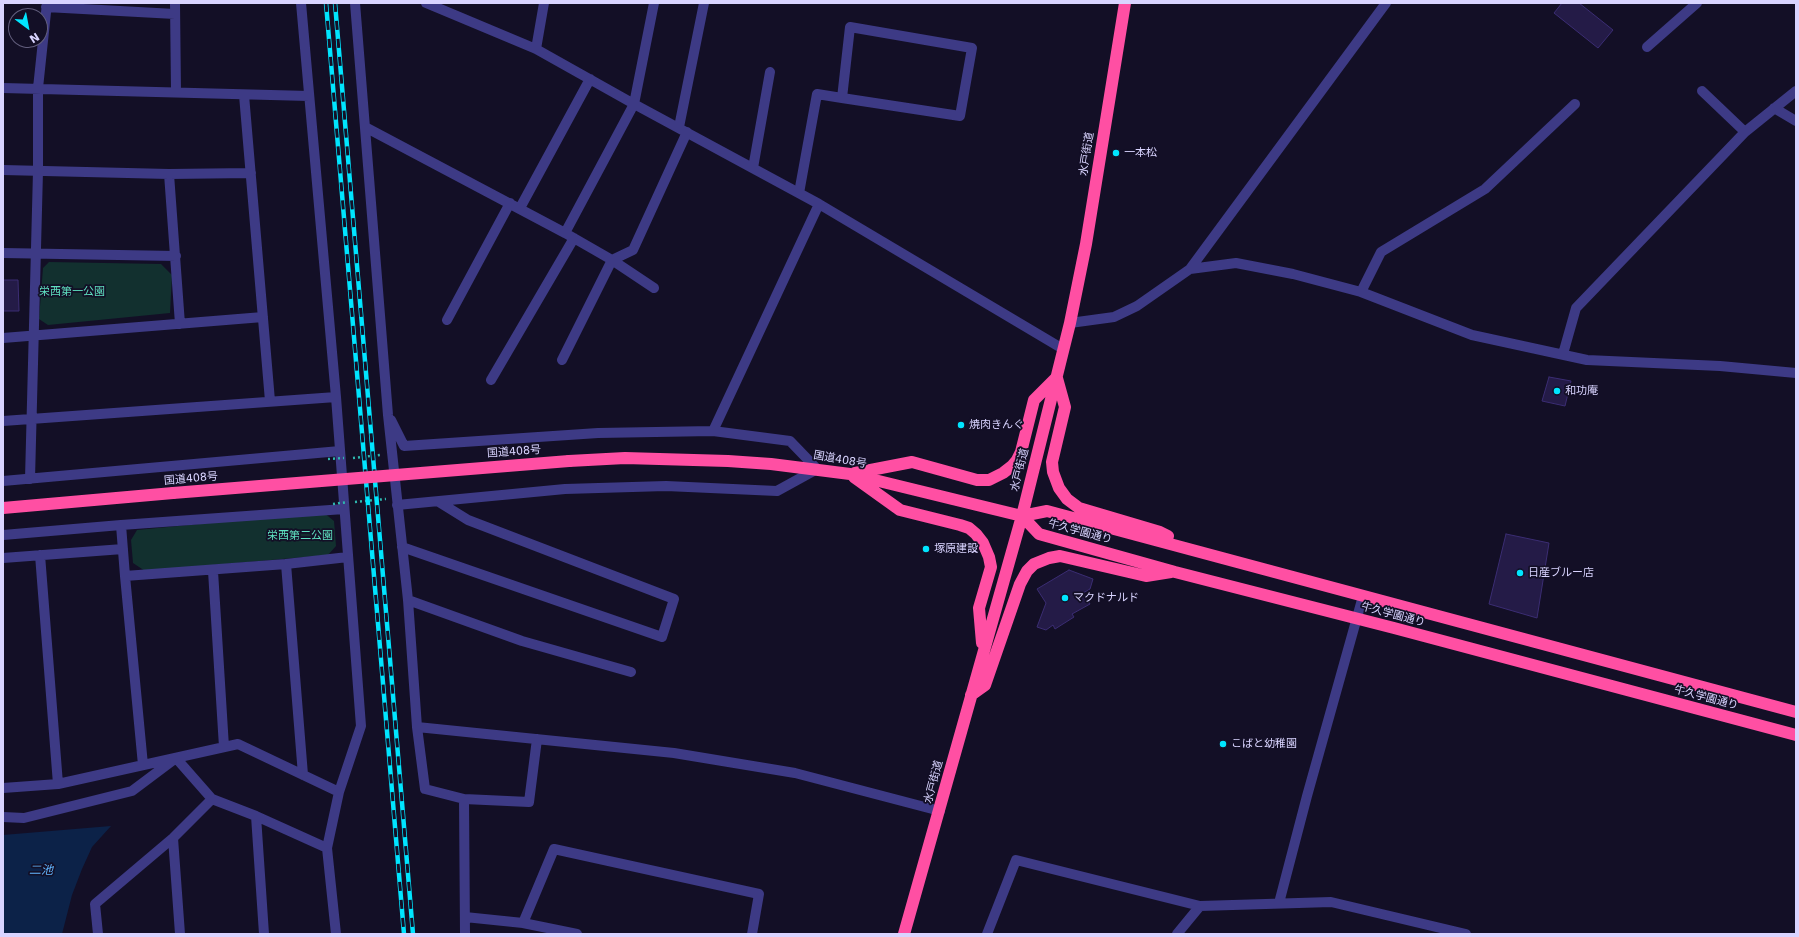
<!DOCTYPE html>
<html>
<head>
<meta charset="utf-8">
<style>
	body { margin:0 }
	#map { position:relative; width:1799px; height:937px; overflow:hidden; background:#130f26; font-family:"DejaVu Sans",sans-serif }
	canvas { display:block }
	.frame { position:absolute; inset:0; border:4px solid #d9d4ff; pointer-events:none }
	.north { position:absolute; left:8px; top:8px; width:40px; height:40px; box-sizing:border-box; background:#130f26; border:1px solid #625e7d; border-radius:50%; rotate:148deg; font-size:11px; font-weight:700; line-height:16px; text-align:center; color:#d9d4ff }
	.north::after { content:''; display:block; margin:auto; width:14px; height:18px; background:#00e5ff; clip-path:polygon(50% 0,100% 100%,50% 72%,0 100%) }
</style>
</head>
<body>
<div id="map">
<canvas width="1799" height="937"></canvas>
<div class="frame"></div>
<div class="north">N</div>
</div>
<script>
const ctx = document.querySelector('canvas').getContext('2d');
ctx.lineJoin = 'round';
function fillPath(path, color) {
  ctx.fillStyle = color;
  ctx.fill(path, 'evenodd');
}
function poly(rows) {
  const path = new Path2D();
  for (const r of rows) {
    path.moveTo(r[0], r[1]);
    for (let i = 2; i < r.length; i += 2) path.lineTo(r[i], r[i + 1]);
  }
  return path;
}
function trace(path, color, width, dash) {
  ctx.strokeStyle = color;
  ctx.lineWidth = width;
  ctx.lineCap = dash ? 'butt' : 'round';
  ctx.setLineDash(dash || []);
  ctx.stroke(path);
}
function write(font, color, halo, rows, align = 'center') {
  ctx.font = font + ' "DejaVu Sans","Noto Sans JP",sans-serif';
  ctx.lineWidth = 3.5;
  ctx.setLineDash([]);
  ctx.textBaseline = 'middle';
  ctx.strokeStyle = halo;
  ctx.fillStyle = color;
  for (const [text, x, y, turn = 0] of rows) {
    ctx.save();
    ctx.translate(x, y);
    ctx.rotate((+turn || 0) * Math.PI / 180);
    ctx.textAlign = isNaN(turn) ? turn : align;
    if (halo) ctx.strokeText(text, 0, 0);
    ctx.fillText(text, 0, 0);
    ctx.restore();
  }
}
const green = poly([
	[49,262,161,264,172,275,170,313,48,325,39,319,43,268],
	[323,512,334,521,336,546,328,555,145,571,133,563,131,540,137,530]
]);
const water = poly([
	[111,826,92,847,82,869,72,895,62,934,3,934,3,835]
]);
const building = poly([
	[1562,3,1579,3,1613,30,1598,48,1554,13,1562,3],
	[3,280,18,280,19,311,3,311,3,280],
	[1549,377,1571,381,1565,406,1542,401,1549,377],
	[1506,534,1549,543,1537,618,1489,604,1506,534],
	[1069,570,1093,579,1090,589,1083,593,1090,604,1072,614,1074,617,1055,629,1053,625,1046,630,1037,627,1046,603,1037,589,1069,570]
]);
const path = poly([
	[353,458,380,455],
	[355,502,386,499]
]);
const minor = poly([
	[175,3,176,92],
	[301,3,336,397,361,726,339,792,327,848,336,934],
	[355,3,388,415,408,600,417,727,425,789,464,799,465,934],
	[426,3,536,49,634,104,819,204,1063,349],
	[654,3,634,104,565,233,612,260,654,288],
	[46,7,175,14],
	[1647,47,1697,3],
	[536,49,544,3],
	[3,88,309,96],
	[1702,91,1745,132],
	[244,95,270,401],
	[1774,108,1796,121],
	[365,127,565,233],
	[679,127,704,3],
	[753,168,770,72],
	[3,170,169,174,251,173],
	[169,174,180,324],
	[799,193,817,94,842,98,960,116,972,48,850,27,842,98],
	[520,208,590,79],
	[3,253,176,256],
	[1190,269,1236,263,1293,274,1361,292,1472,335,1587,360,1720,366,1796,373],
	[1361,292,1381,252,1485,189,1575,104],
	[447,320,510,203],
	[1070,323,1114,317,1137,306,1190,269,1386,3],
	[3,338,263,317],
	[1563,354,1576,308,1745,132,1796,91],
	[562,360,612,260,633,250,687,132],
	[491,380,574,238],
	[391,420,404,446,598,433,713,431,790,441,817,469,777,491,666,486,565,489,397,505],
	[3,421,336,397],
	[713,431,819,204],
	[30,479,38,171,38,88,47,3],
	[3,481,340,451],
	[121,525,344,509],
	[3,535,121,525,125,576,286,564,303,775],
	[402,547,662,637,674,599,468,520,439,502],
	[40,555,58,784],
	[3,558,123,549],
	[286,564,348,557],
	[213,571,224,747],
	[125,576,143,765],
	[408,600,522,641,631,672],
	[417,727,674,753,795,773,940,811],
	[3,788,58,784,238,744,339,792],
	[464,799,529,802,537,739],
	[256,816,264,934],
	[3,817,24,818,132,791,176,758,212,799],
	[173,838,180,934],
	[1279,903,1307,796,1363,596],
	[465,917,523,923,577,934],
	[523,923,554,849,759,894,752,934],
	[98,934,95,904,173,838,212,799,256,816,327,848],
	[987,934,1016,860,1200,906,1331,902,1466,934],
	[1177,934,1200,906]
]);
const highway = poly([
	[1057,378,1065,407,1052,462,1053,472,1059,488,1067,499,1079,508,1160,532,1168,536],
	[569,461,625,458,728,461,771,464,850,474,1022,516,1047,511,1796,712],
	[855,473,912,462,977,480,989,480,1003,473,1012,466,1017,460,1021,452,1034,400,1056,378],
	[854,477,900,510,960,525,969,528,976,534,983,543,989,557,991,567,979,608,982,643],
	[3,508,173,493],
	[1022,516,1039,534,1175,572,1394,628,1796,735],
	[971,695,985,685,1020,584,1027,571,1034,564,1049,558,1060,556,1146,576,1171,572],
	[904,934,1022,516,1070,323,1086,244,1125,3]
]);
const rail = poly([
	[326,3,404,934],
	[335,3,413,934]
]);
const pathBridge = poly([
	[328,459,344,458],
	[333,504,348,502]
]);
const highwayBridge = poly([
	[173,493,569,461]
]);
const markers = [
	[1116,153,4,"#00e5ff"],
	[1557,391,4,"#00e5ff"],
	[961,425,4,"#00e5ff"],
	[926,549,4,"#00e5ff"],
	[1520,573,4,"#00e5ff"],
	[1065,598,4,"#00e5ff"],
	[1223,744,4,"#00e5ff"]
];
const poiNames = [
	["一本松",1124,153],
	["和功庵",1565,391],
	["焼肉きんぐ",969,425],
	["塚原建設",934,549],
	["日産ブルー店",1528,573],
	["マクドナルド",1073,598],
	["こばと幼稚園",1231,744]
];
const streetNames = [
	["水戸街道",1087,154,-81],
	["国道408号",514,452,-4],
	["国道408号",840,460,10],
	["水戸街道",1020,470,-76],
	["国道408号",191,479,-5],
	["牛久学園通り",1080,532,15],
	["牛久学園通り",1393,615,15],
	["牛久学園通り",1706,698,15],
	["水戸街道",934,782,-75]
];
const parkNames = [
	["栄西第一公園",72,292],
	["栄西第二公園",300,536]
];
const waterNames = [
	["二池",41,871]
];
fillPath(green, '#12302f');
fillPath(water, '#0c2248');
fillPath(building, '#241b47');
trace(building, '#3b2d73', 1);
trace(path, '#2fb8b0', 2.5, [2, 3]);
trace(minor, '#3d3a85', 10);
trace(highway, '#ff4fa3', 12);
trace(rail, '#00e5ff', 4.5);
trace(rail, '#130f26', 3, [9]);
trace(pathBridge, '#2fb8b0', 2.5, [2, 3]);
trace(highwayBridge, '#ff4fa3', 12);
for (const [x, y, r, color] of markers) {
  const dot = new Path2D();
  dot.arc(x, y, r, 0, 2 * Math.PI);
  ctx.fillStyle = color;
  ctx.fill(dot);
  trace(dot, '#130f26', 1.5);
}
write('11px', '#d9d4ff', '#130f26', poiNames, 'left');
write('11px', '#d9d4ff', '#130f26', streetNames);
write('11px', '#5fe0c0', '#130f26', parkNames);
write('italic 12px', '#62b6ff', '#130f26', waterNames);
</script>
</body>
</html>
